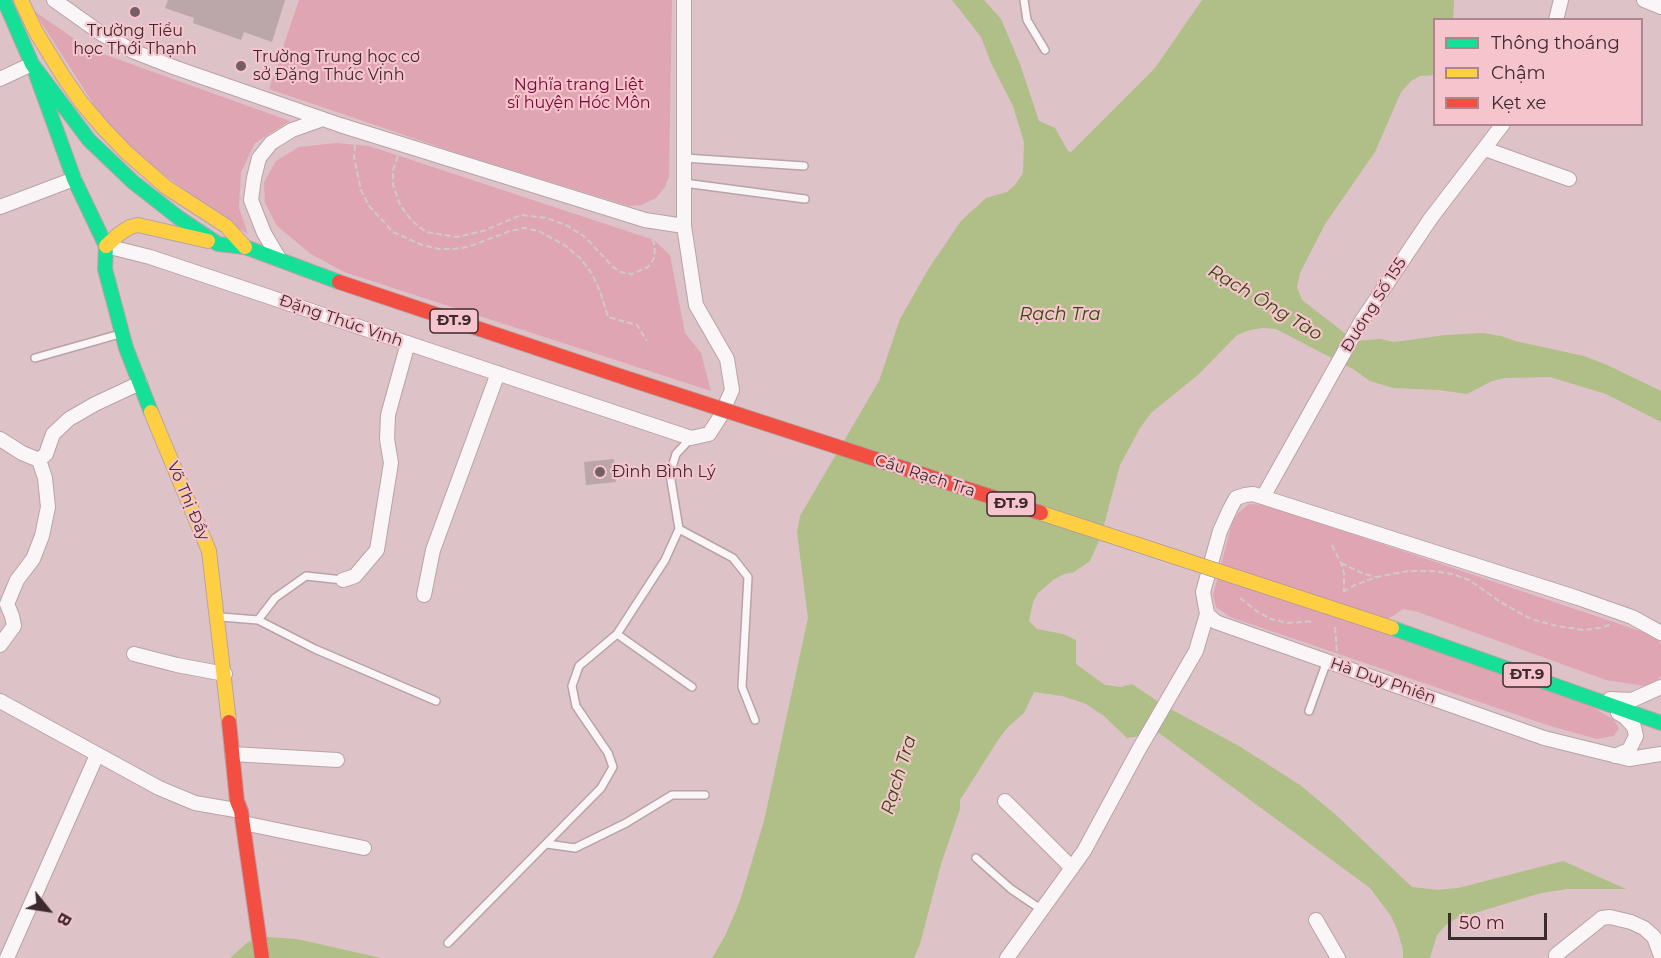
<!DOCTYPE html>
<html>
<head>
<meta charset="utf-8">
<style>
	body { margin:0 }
	#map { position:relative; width:1661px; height:958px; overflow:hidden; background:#ddc2c7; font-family:Montserrat,sans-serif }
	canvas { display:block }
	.legend { position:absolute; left:1433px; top:18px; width:210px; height:108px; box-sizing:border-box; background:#f5c4cd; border:2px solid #ab868d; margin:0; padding:8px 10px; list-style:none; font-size:18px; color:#3d2a2e }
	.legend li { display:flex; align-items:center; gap:12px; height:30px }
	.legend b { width:30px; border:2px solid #ab868d }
	.north { position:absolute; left:18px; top:880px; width:60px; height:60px; -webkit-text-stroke:4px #f5c4cd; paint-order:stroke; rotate:120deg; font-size:16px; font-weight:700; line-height:24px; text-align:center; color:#3d2a2e }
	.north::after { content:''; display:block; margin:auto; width:21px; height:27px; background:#3d2a2e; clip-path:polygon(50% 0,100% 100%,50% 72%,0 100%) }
	.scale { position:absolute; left:1448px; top:913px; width:99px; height:27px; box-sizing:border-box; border:3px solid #3d2a2e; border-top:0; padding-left:8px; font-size:18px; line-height:21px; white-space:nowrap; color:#3d2a2e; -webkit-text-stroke:4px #f5c4cd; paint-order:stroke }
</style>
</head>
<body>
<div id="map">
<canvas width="1661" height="958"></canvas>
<ul class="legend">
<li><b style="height:8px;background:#16e098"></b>Thông thoáng</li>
<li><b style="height:8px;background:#ffcf43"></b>Chậm</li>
<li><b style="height:8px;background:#f24e42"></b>Kẹt xe</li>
</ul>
<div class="north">B</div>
<div class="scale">50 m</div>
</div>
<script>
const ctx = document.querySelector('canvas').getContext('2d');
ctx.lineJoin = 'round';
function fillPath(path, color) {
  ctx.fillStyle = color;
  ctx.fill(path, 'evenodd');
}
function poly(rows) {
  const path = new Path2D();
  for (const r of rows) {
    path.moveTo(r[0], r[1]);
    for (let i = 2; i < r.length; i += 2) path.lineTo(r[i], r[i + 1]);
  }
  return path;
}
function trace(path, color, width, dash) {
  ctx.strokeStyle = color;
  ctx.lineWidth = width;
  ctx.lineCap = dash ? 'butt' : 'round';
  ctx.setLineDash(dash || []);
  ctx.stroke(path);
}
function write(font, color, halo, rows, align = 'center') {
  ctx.font = font + ' Montserrat,sans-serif';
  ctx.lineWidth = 4.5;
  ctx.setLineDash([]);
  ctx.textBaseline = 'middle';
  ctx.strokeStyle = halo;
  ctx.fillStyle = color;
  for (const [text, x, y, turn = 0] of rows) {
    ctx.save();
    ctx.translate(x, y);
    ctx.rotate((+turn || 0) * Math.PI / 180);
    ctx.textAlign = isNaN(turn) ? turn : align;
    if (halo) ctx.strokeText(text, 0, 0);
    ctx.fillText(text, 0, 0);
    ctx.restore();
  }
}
const green = poly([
	[299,0,672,0,669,176,665,187,656,198,641,205,629,206,463,155,269,89],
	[34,11,89,49,290,121,255,143,241,172,239,208,248,234,229,223,115,138],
	[336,143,369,146,654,240,670,255,685,333,701,353,711,391,344,272,311,254,277,226,265,203,264,182,276,161,299,147],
	[1249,504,1266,505,1649,634,1659,641,1661,645,1661,676,1655,682,1645,686,1606,680,1418,612,1403,609,1388,619,1594,708,1613,719,1619,728,1614,736,1597,739,1547,725,1230,617,1216,607,1213,595,1232,523,1238,513]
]);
const water = poly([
	[952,0,984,0,1001,19,1020,64,1039,121,1055,128,1068,151,1071,152,1155,68,1202,0,1454,0,1453,19,1434,20,1434,75,1420,76,1411,81,1401,92,1375,152,1325,224,1300,273,1297,287,1302,300,1355,341,1380,339,1394,342,1446,335,1483,333,1501,336,1515,341,1584,356,1605,364,1661,391,1661,422,1606,394,1550,377,1505,378,1492,381,1467,394,1439,390,1393,388,1370,381,1353,369,1276,329,1263,328,1250,330,1237,335,1199,374,1151,413,1140,428,1120,465,1101,536,1090,561,1074,572,1064,574,1053,580,1038,593,1033,602,1029,621,1037,629,1063,634,1076,640,1076,664,1105,685,1121,687,1132,684,1163,705,1239,746,1300,785,1335,814,1412,887,1438,890,1458,888,1563,861,1626,889,1567,889,1541,893,1455,919,1445,926,1437,935,1430,958,1403,958,1403,950,1397,929,1391,916,1370,888,1159,733,1127,738,1104,716,1086,704,1062,696,1034,692,1024,713,1008,727,998,740,960,800,960,809,941,864,920,944,914,958,712,958,725,936,740,901,764,821,808,618,797,532,800,516,879,381,900,319,929,268,961,221,986,198,1007,192,1015,185,1023,173,1024,142,1013,106,991,63,981,37],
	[267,937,297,939,381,958,230,958,248,942]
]);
const building = poly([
	[168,0,285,0,272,42,244,32,241,40,193,23,194,18,165,8],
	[614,459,616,482,586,485,584,462]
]);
const path = poly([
	[355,145,354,157,361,190,369,206,393,232,422,245,439,249,453,249,468,247,510,231,524,228,539,231,566,246,581,259,592,274,600,291,608,317,637,325,647,341],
	[398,156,393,170,393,185,400,205,412,221,426,232,457,237,483,231,521,215,547,218,568,226,585,237,612,266,620,272,632,274,648,267,654,258,655,246,650,234],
	[1332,545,1342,565,1344,574,1344,591],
	[1341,563,1364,574,1377,577],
	[1343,592,1355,585,1377,577,1408,571,1433,571,1452,574,1469,580,1502,603,1531,619,1557,626,1584,630,1600,628,1612,624],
	[1240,598,1258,612,1271,619,1288,623,1314,621],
	[1335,627,1337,651]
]);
const lane = poly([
	[1024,0,1027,20,1045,50],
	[684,158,804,166],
	[684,183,805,199],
	[35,358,120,334],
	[679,529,733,558,748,577,742,687,755,720],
	[221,617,258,620,275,598,306,576,343,580],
	[258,620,315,649,436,701],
	[617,634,692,687],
	[1309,711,1327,661],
	[547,844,575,848,626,823,672,795,705,795],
	[976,858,1011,889,1042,910],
	[448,943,601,788,613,767,608,753,576,706,572,686,579,666,617,634,665,560,679,529,670,474,676,454,691,438]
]);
const street = poly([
	[54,0,102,34,135,52,176,68,340,125,645,220,684,226,696,305,727,359,732,390,720,417,709,434,691,438,150,257,106,246],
	[1644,0,1661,7],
	[1556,20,1561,0],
	[0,79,32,64],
	[1485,149,1569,179],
	[0,207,74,179],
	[684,226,684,0],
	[280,260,264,233,251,200,254,178,259,158,271,143,292,130,323,119],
	[0,439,22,453,39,460,46,454,53,434,69,419,95,404,140,383],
	[1263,497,1361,322,1431,218,1503,124],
	[343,580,355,576,377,550,391,463,387,439,388,415,408,343],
	[424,595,433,550,498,373],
	[1661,633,1632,617,1578,598,1253,494,1245,495,1236,498,1230,509,1220,531,1203,592,1207,614,1216,622,1544,738,1629,759,1661,754],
	[0,645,14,626,12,616,7,604,17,580,33,559,42,536,48,507,45,478,39,460],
	[134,654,177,665,225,674],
	[1610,699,1632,700,1661,687],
	[0,701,159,788,195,803,241,811],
	[232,754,337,760],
	[1615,756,1629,750,1636,736,1634,727,1625,717,1618,713],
	[1005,801,1072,868],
	[243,823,364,848],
	[1316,920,1338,958],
	[1556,955,1602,918,1610,917,1631,922,1644,928,1654,937,1661,956],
	[7,958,97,755],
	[1007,958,1084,851,1138,751,1196,651,1207,614]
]);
const fast = poly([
	[4,0,32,64,89,140,133,182,179,218,218,244,245,247,339,282],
	[36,74,74,179,106,246,105,269,126,348,151,412],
	[1392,628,1661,723]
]);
const slow = poly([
	[21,0,36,32,63,76,81,102,103,128,127,153,166,187,226,226,245,247],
	[106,246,119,234,130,227,138,225,208,241],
	[151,412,209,551,229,722]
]);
const jam = poly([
	[339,282,629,379],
	[229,722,237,801,241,811,262,958]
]);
const slowBridge = poly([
	[1041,513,1392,628]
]);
const jamBridge = poly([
	[629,379,1041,513]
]);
const markers = [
	[135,12,6,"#755f64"],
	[241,66,6,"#755f64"],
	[600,472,6,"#755f64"]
];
const shields = [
	[454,321,48],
	[1011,504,48],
	[1527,675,48]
];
const shieldNames = [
	["ĐT.9",454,321],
	["ĐT.9",1011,504],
	["ĐT.9",1527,675]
];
const poiNames = [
	["Trường Tiểu",135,31,"center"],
	["học Thới Thạnh",135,49,"center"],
	["Trường Trung học cơ",253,57],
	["sở Đặng Thúc Vịnh",253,75],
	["Đình Bình Lý",612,472]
];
const parkNames = [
	["Nghĩa trang Liệt",579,85],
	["sĩ huyện Hóc Môn",579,103]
];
const streetNames = [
	["Đương Số 155",1374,305,-58],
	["Đặng Thúc Vịnh",341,321,19],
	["Cầu Rạch Tra",925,476,18],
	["Võ Thị Đầy",188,501,67],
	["Hà Duy Phiên",1383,681,19]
];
const waterNames = [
	["Rạch Ông Tào",1265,303,31],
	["Rạch Tra",1060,315],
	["Rạch Tra",899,775,-73]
];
fillPath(green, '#e0a5b2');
fillPath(water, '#b0be87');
fillPath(building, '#bba6aa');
trace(lane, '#b8a3a7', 10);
trace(street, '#b8a3a7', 16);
trace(fast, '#b8a3a7', 16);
trace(slow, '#b8a3a7', 16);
trace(jam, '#b8a3a7', 16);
trace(path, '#d0c9ca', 2, [6, 3]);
trace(lane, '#faf6f7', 7);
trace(street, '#faf6f7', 14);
trace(fast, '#16e098', 14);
trace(slow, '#ffcf43', 14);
trace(jam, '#f24e42', 14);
trace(slowBridge, '#ae9a97', 16, []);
trace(jamBridge, '#ae9a97', 16, []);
trace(slowBridge, '#ffcf43', 14);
trace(jamBridge, '#f24e42', 14);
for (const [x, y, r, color] of markers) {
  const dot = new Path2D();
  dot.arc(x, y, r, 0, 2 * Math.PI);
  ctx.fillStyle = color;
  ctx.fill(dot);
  trace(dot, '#f5c4cd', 2);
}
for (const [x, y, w] of shields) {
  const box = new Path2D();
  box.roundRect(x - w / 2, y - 12, w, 24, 4.5);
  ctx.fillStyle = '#f5c4cd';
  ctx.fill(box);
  trace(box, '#3d2a2e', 1.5);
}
write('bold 15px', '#3d2a2e', null, shieldNames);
write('16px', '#3d2a2e', '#f5c4cd', poiNames, 'left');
write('16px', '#760633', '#f5c4cd', parkNames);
write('16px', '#3d2a2e', '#f5c4cd', streetNames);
write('italic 18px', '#36490d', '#f5c4cd', waterNames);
</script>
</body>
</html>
